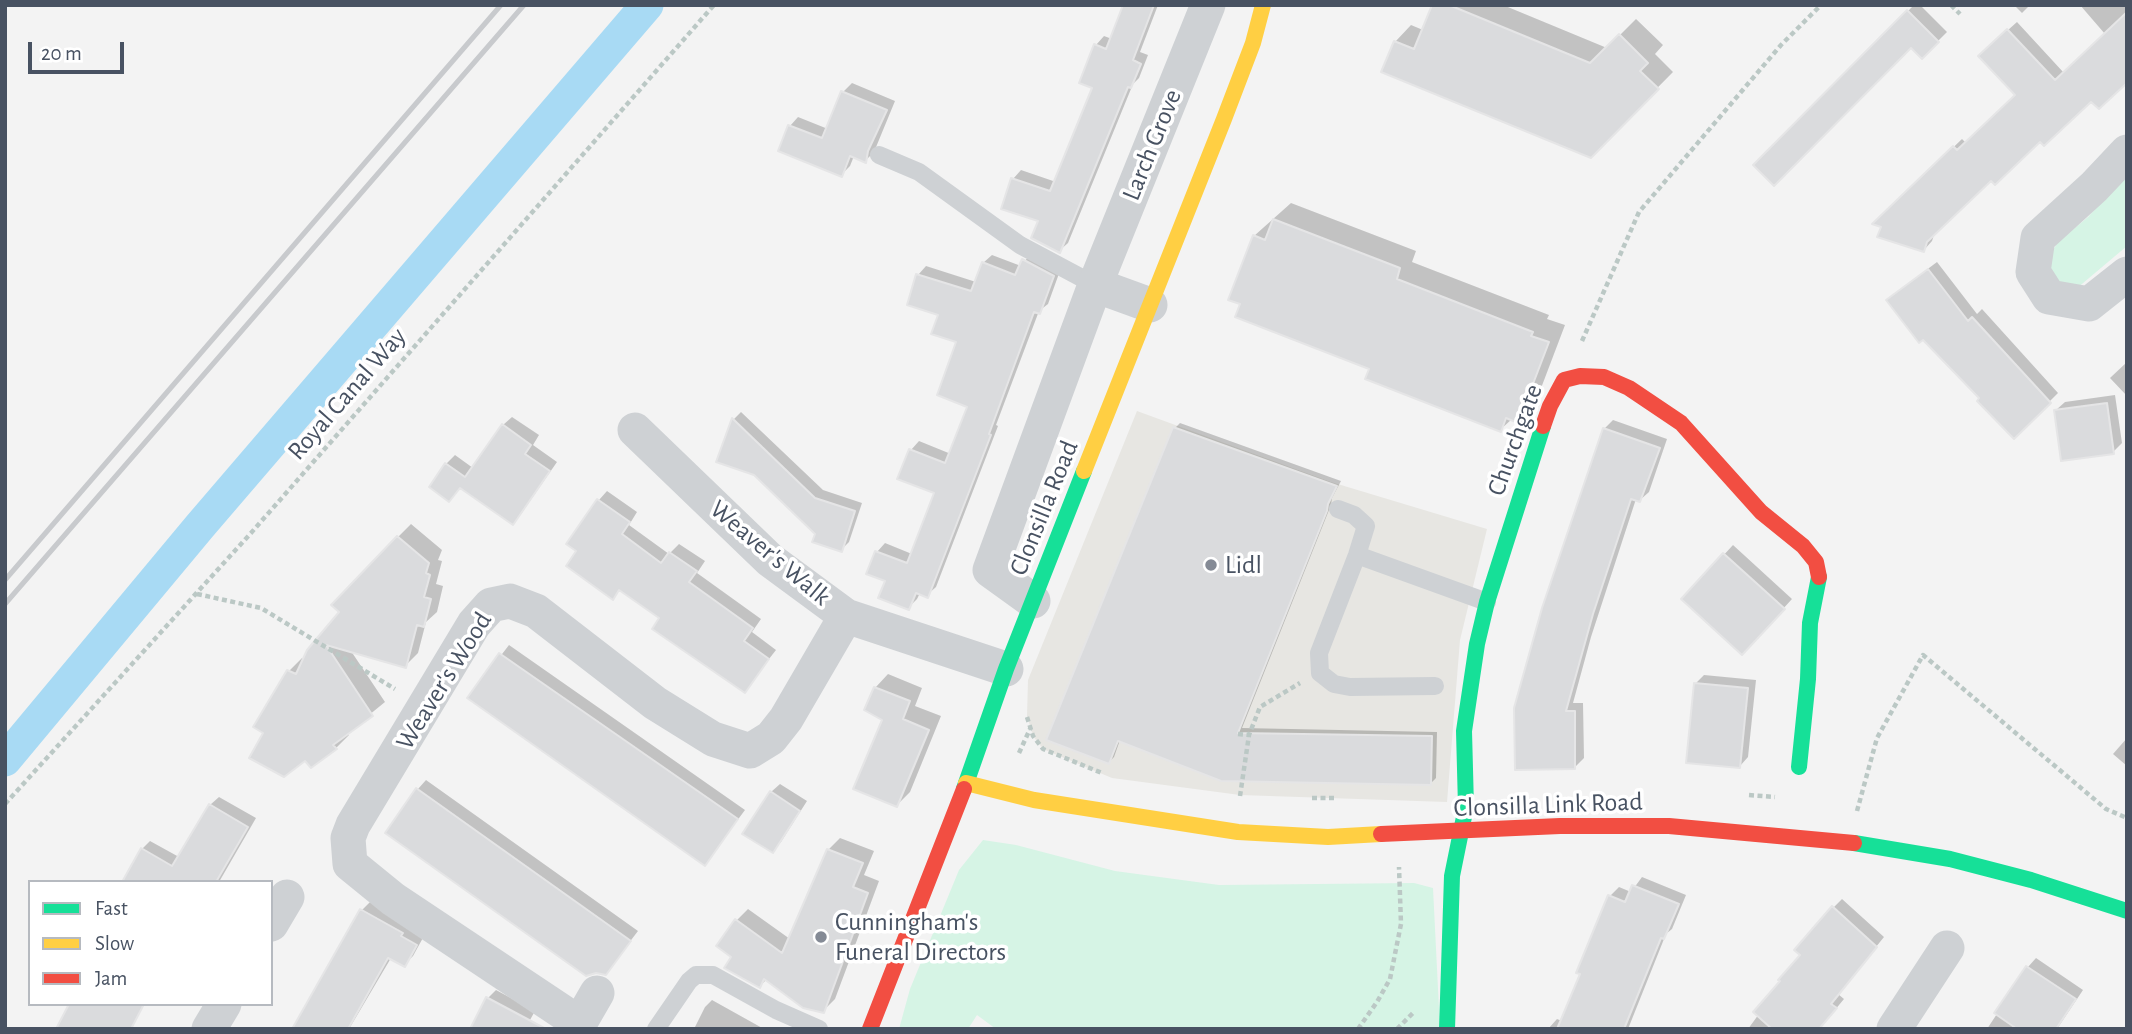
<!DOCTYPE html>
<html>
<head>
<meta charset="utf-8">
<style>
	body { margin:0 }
	#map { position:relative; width:2132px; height:1034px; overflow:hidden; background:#f3f3f3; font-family:"Alegreya Sans",sans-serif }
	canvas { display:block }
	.frame { position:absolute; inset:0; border:7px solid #485262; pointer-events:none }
	.legend { position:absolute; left:28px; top:880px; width:245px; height:126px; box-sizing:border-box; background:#fff; border:2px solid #b6bac0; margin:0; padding:9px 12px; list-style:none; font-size:21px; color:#485262 }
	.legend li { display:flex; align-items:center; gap:14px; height:35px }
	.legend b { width:35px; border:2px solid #b6bac0 }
	.scale { position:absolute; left:28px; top:42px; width:96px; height:32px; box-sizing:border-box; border:4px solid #485262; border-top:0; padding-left:9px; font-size:21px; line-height:24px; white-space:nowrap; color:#485262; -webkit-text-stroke:5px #fff; paint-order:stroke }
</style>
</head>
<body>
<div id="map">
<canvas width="2132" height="1034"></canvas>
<div class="frame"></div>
<ul class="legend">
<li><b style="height:9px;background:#16e098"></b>Fast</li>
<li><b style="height:9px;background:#ffcf43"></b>Slow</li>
<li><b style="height:9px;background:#f24e42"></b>Jam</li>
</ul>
<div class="scale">20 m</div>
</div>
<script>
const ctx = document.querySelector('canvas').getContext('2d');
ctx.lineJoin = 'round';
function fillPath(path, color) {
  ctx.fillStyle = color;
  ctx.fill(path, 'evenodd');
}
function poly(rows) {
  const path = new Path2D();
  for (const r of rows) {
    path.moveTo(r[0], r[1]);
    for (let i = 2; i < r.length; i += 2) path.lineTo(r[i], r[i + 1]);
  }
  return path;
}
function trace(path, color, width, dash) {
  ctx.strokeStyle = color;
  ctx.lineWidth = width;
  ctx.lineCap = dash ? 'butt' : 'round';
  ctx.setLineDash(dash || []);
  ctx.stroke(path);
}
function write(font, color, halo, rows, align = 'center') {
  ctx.font = font + ' "Alegreya Sans",sans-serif';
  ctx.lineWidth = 7;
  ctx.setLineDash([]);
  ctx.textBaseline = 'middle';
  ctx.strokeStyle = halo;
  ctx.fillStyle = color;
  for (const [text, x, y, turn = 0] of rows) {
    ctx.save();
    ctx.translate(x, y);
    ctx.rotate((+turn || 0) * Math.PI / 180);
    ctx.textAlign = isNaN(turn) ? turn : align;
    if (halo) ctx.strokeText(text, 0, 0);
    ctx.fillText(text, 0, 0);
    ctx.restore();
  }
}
const commercial = poly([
	[1137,411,1331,482,1487,529,1460,640,1447,802,1240,795,1112,778,1043,749,1033,736,1027,716,1028,680]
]);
const green = poly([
	[2127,178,2127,246,2076,289,2047,285,2046,261,2058,242,2088,217,2119,183],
	[983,840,1016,845,1115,871,1219,885,1414,883,1433,888,1440,1029,996,1029,977,1015,968,1029,899,1029,910,989,959,870]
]);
const shadow = poly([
	[1125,5,1158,5,1140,52,1148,55,1139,78,1133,84,1068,243,1059,251,1013,179,1021,170,1056,182,1094,87,1096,45,1104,36,1112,39],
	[1434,5,1503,5,1607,48,1636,19,1663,45,1655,54,1673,72,1590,156,1395,42,1411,25,1423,30],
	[1914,5,1920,5,1947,32,1922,57,1911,46,1755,165],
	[2014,5,2030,5,2022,13],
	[2080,5,2127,5,2127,80,2091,99,1991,178,1935,232,1932,241,1924,250,1875,223,1962,139,1966,143,2018,94,1989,47,2017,22,2064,73,2105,34],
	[852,83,895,101,874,152,865,161,854,156,850,166,841,175,780,150,790,126,798,117,828,129,843,92],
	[1291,203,1416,251,1412,262,1549,315,1547,319,1565,325,1535,404,1518,421,1512,419,1500,430,1242,303,1254,236],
	[1032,252,1061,268,1048,304,1039,311,996,425,998,426,936,587,927,595,920,593,917,599,908,608,887,580,877,552,885,543,912,554,936,492,911,450,919,441,951,454,970,406,958,341,918,275,926,266,976,282,983,263,992,255,1021,266],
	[1937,262,1977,314,1982,309,2058,393,2014,437,1981,398,1923,338,1897,292],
	[2127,362,2127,396,2110,378],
	[2115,395,2122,443,2113,452,2056,410,2065,402],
	[741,412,823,490,862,503,849,542,841,550,817,534,755,474,718,461,734,419],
	[512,417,539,435,533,445,557,462,521,514,512,522,446,464,455,455,473,468,503,425],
	[1613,420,1667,439,1649,492,1640,500,1636,499,1591,637,1573,703,1583,703,1584,758,1575,767,1543,608,1604,429],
	[1180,423,1341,481,1332,498,1331,505,1242,728,1437,732,1436,778,1431,783,1120,740,1114,757,1109,762,1175,428],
	[607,491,637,512,629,525,669,554,679,544,705,561,697,573,761,619,752,632,776,650,744,691,662,618,621,589,613,597,578,551,568,544,599,500],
	[411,524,442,550,438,560,442,561,436,584,443,586,437,612,426,622,418,653,405,666,351,651,385,702,347,733,349,735,336,748,266,733,289,671,302,658,305,659,398,537],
	[1733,545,1792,599,1751,644,1683,599],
	[509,645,745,810,705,864,469,697],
	[888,674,922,688,915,706,941,716,910,792,897,805,884,719,875,688],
	[1704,675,1756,680,1748,757,1740,766,1695,684],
	[2127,738,2127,766,2113,754],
	[426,780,638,931,606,973,388,833,418,789],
	[780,784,807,801,781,842,772,851,771,792],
	[219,797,256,818,219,882,124,882,142,849,150,841,179,857,210,805],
	[840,838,874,851,864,875,879,881,835,999,823,1011,767,979,760,986,733,956,737,920,748,909,790,939,828,850],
	[1642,877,1686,895,1672,929,1666,934,1628,1029,1548,1029,1557,1019,1562,1021,1610,896,1619,887,1631,892],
	[1842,899,1884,937,1838,994,1844,999,1819,1029,1748,1029,1802,955,1833,908],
	[371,901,424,936,413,956,404,965,391,958,349,1029,293,1029,362,910],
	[2036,958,2083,990,2057,1029,1987,1029,2028,967],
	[496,990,535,1011,525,1029,488,998],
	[712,1000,764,1029,694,1029,705,1007]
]);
const canal = poly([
	[5,760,200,526,647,5]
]);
const building = poly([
	[1123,5,1154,5,1133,60,1141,64,1131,88,1128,87,1060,253,1031,238,1038,221,1001,209,1011,178,1050,191,1092,88,1079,83,1094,44,1106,49,1123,5],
	[1432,5,1449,5,1590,63,1619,34,1648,63,1640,71,1659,89,1591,158,1381,72,1394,41,1414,49,1432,5],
	[1907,10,1939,42,1922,59,1911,48,1774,186,1753,165,1907,10],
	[2127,12,2127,83,2099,109,2091,102,2044,146,2040,142,1995,185,1991,181,1927,242,1924,252,1877,237,1881,227,1872,224,1953,146,1957,150,2015,95,1978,56,2007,29,2055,80,2127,12],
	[841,91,887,110,868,151,866,163,850,156,842,177,778,151,788,125,822,138,841,91],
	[1273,219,1400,268,1397,279,1533,332,1531,336,1549,342,1518,423,1506,418,1501,432,1365,379,1369,369,1235,317,1240,304,1228,300,1253,235,1265,240,1273,219],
	[1022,259,1054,276,1040,314,1034,312,989,434,991,435,928,598,916,593,909,610,878,598,885,581,866,574,875,551,907,563,934,493,897,479,909,449,945,463,967,407,937,395,956,342,931,334,938,315,907,305,916,274,971,291,982,262,1015,275,1022,259],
	[1928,269,1968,321,1972,317,2051,403,2014,439,1977,401,1979,398,1923,340,1919,343,1886,300,1928,269],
	[2107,403,2114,454,2061,461,2054,410,2107,403],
	[732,418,815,498,855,511,842,552,812,542,815,534,754,475,716,462,732,418],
	[502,424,531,445,525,454,550,471,513,525,460,488,449,502,429,487,445,463,465,477,502,424],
	[1173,427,1337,486,1328,504,1327,511,1238,733,1432,736,1431,785,1221,781,1118,741,1109,764,1046,740,1173,427],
	[1603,428,1660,448,1640,502,1631,499,1593,614,1566,711,1575,711,1575,769,1515,770,1514,708,1542,608,1603,428],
	[597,499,630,522,622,534,661,563,669,552,697,571,689,582,753,628,744,641,769,659,745,693,652,629,659,618,619,590,613,600,566,566,576,551,566,544,597,499],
	[397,536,429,563,426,573,430,575,424,597,431,599,424,627,417,625,406,668,326,645,373,716,333,745,337,749,311,768,305,761,284,777,249,758,263,733,253,727,287,670,296,674,307,650,339,612,331,605,397,536],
	[1723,553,1785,609,1742,655,1681,599,1723,553],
	[499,653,738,819,705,866,467,698,499,653],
	[1694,683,1748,688,1740,768,1686,763,1694,683],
	[874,687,910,701,903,719,929,730,897,807,853,789,882,720,864,710,874,687],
	[416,788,631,941,606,975,596,973,586,976,385,833,416,788],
	[770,791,800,811,773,853,742,834,770,791],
	[209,804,248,827,216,882,122,882,141,848,172,866,209,804],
	[827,849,863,863,853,887,868,893,824,1013,803,1008,764,979,760,988,724,968,731,957,716,946,735,919,782,953,827,849],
	[1632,885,1679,904,1664,939,1661,938,1624,1029,1557,1029,1580,974,1576,973,1608,895,1625,902,1632,885],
	[1832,906,1877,947,1831,1004,1837,1008,1819,1029,1772,1029,1753,1012,1780,981,1778,980,1800,955,1794,950,1832,906],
	[360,909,403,933,401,936,417,945,405,967,388,958,348,1029,292,1029,360,909],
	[2026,966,2076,999,2056,1029,2017,1029,1994,1013,2026,966],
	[486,997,546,1029,470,1029,486,997],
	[69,1004,144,1004,131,1029,56,1029,69,1004]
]);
const path = poly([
	[1951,5,1960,14],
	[1582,341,1639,212,1781,45,1821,5],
	[197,594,261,608,395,689],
	[1027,717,1033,736,1043,749,1102,773],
	[1238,734,1249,735],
	[1019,753,1030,729],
	[1749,795,1775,797],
	[1240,796,1249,735,1260,707,1300,683],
	[1312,798,1334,798],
	[5,804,251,533,714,5],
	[1857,811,1877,738,1923,655,2106,809,2127,818],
	[1358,1029,1377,1002,1390,979,1401,924,1399,867],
	[1397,1029,1414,1012]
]);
const lane = poly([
	[879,155,919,172,1020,245,1095,285],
	[1338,509,1354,515,1366,526,1357,555,1319,653,1320,673,1334,684,1350,687,1435,686],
	[1357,555,1487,602],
	[656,1029,689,981,696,975,713,975,776,1010,819,1029]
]);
const street = poly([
	[2127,152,2094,187,2038,238,2033,272,2049,297,2089,304,2127,274],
	[1095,285,1150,305],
	[635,430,770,560,846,616,1006,669],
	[1033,601,990,570,1095,285,1208,5],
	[271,924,287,897],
	[597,993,582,1019,570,1017,393,899,350,864,348,838,353,825,474,624,491,605,510,601,536,611,655,703,713,739,750,751,771,738,786,719,846,616],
	[209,1029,224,1004],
	[1894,1029,1947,948]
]);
const fast = poly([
	[1799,767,1808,679,1810,623,1819,577],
	[964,789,1006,669,1084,471],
	[1854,843,1950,859,2031,880,2127,911],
	[1447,1029,1452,876,1466,807,1464,731,1477,644,1487,602,1543,426]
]);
const slow = poly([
	[1084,471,1224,119,1253,43,1263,5],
	[966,783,1034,800,1238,832,1328,837,1381,834]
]);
const jam = poly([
	[1543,426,1550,406,1564,380,1580,376,1604,377,1629,388,1681,423,1761,512,1803,546,1816,562,1819,577],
	[1381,834,1560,826,1669,826,1854,843],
	[870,1029,964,789]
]);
const rail = poly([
	[5,580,501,5],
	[5,604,524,5]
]);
const markers = [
	[1211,565,7,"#848a95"],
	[821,937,7,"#848a95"]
];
const streetNames = [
	["Larch Grove",1152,145,-68],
	["Royal Canal Way",347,394,-49],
	["Churchgate",1515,440,-70],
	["Clonsilla Road",1044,508,-68],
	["Weaver's Walk",770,553,40],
	["Weaver's Wood",444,681,-58],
	["Clonsilla Link Road",1548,805,-2]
];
const poiNames = [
	["Lidl",1225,565],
	["Cunningham's",835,922],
	["Funeral Directors",835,952]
];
fillPath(commercial, '#e7e6e2');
fillPath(green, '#d6f4e5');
fillPath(shadow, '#0003');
trace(canal, '#a8daf4', 33);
fillPath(building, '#dadbdd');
trace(building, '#e5e5e6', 2);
trace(path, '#bbc8c5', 4.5, [5, 3.5]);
trace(lane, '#ced1d4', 18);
trace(street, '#ced1d4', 35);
trace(fast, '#16e098', 16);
trace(slow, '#ffcf43', 16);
trace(jam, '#f24e42', 16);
trace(rail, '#c8cacd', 5);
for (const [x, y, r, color] of markers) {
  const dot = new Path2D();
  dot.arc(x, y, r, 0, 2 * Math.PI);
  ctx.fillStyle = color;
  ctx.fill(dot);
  trace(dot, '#fff', 2.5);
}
write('26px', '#485262', '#fff', streetNames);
write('26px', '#485262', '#fff', poiNames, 'left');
</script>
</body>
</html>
